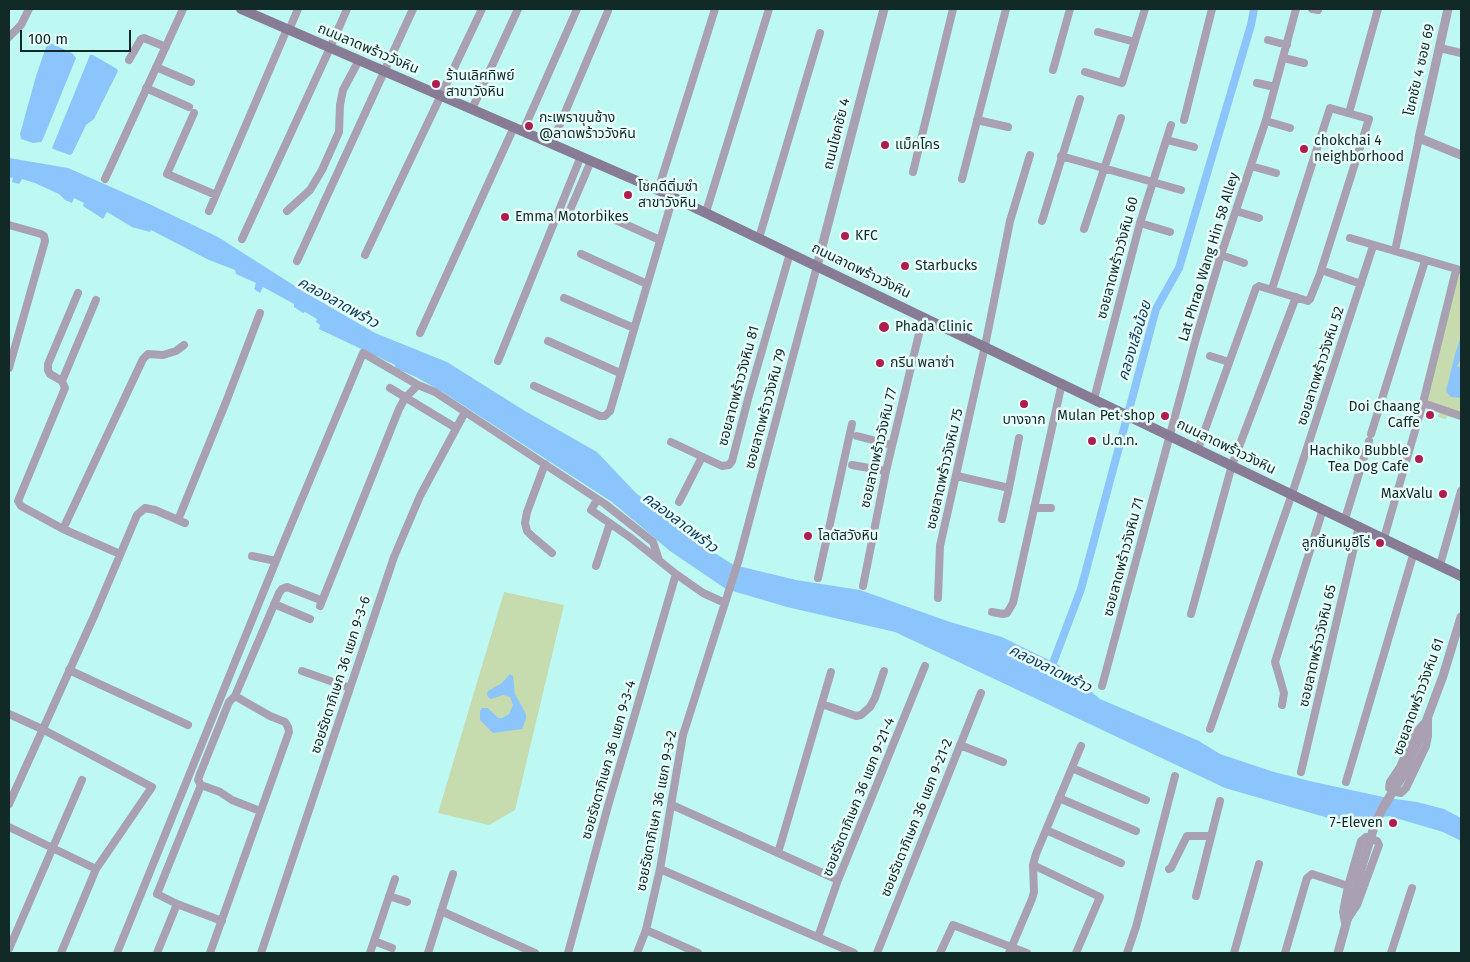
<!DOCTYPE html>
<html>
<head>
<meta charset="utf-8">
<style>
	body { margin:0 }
	#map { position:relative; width:1470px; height:962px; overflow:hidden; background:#bdf9f2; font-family:"Fira Sans",sans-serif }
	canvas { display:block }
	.frame { position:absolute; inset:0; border:10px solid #112927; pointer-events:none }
	.scale { position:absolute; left:20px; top:30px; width:111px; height:22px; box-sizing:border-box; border:2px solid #112927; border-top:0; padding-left:6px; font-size:15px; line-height:18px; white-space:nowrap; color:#112927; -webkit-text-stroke:4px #e7fefb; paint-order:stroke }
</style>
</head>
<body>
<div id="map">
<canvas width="1470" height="962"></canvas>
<div class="frame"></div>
<div class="scale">100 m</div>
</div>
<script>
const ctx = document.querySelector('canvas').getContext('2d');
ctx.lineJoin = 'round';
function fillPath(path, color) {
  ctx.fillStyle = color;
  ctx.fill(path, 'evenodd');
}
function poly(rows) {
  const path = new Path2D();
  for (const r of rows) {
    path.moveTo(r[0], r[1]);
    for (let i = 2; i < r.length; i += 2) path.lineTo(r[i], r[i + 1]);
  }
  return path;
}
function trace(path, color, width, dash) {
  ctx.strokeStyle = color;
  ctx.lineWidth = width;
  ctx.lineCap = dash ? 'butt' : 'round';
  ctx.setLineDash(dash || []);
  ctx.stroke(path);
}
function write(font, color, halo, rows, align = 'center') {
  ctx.font = font + ' "Fira Sans","Noto Sans Thai",sans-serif';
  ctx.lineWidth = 5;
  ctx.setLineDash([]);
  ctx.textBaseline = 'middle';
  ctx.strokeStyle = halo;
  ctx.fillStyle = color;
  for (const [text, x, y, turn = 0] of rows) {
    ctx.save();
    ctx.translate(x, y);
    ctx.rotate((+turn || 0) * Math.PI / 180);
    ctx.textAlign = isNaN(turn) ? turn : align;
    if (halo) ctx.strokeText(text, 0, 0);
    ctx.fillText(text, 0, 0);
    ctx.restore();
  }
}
const green = poly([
	[1461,274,1461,420,1447,416,1446,419,1438,417,1440,412,1424,407,1458,275],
	[504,592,564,605,515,810,489,825,438,813]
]);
const water = poly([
	[50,43,72,53,76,58,43,139,41,142,33,143,21,139,20,134,36,76,46,47],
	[90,55,93,55,117,69,118,71,94,119,86,125,72,154,70,155,53,149,52,148],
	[9,158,68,168,145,202,218,237,306,293,375,333,447,362,525,411,597,452,636,493,703,546,734,565,796,580,860,590,950,622,1002,637,1057,664,1100,699,1199,741,1220,754,1274,772,1314,782,1388,798,1417,802,1444,809,1461,818,1461,841,1443,832,1389,816,1342,822,1225,788,895,632,787,607,726,589,670,551,612,502,441,391,416,377,395,368,395,365,319,329,320,325,316,322,317,319,305,312,303,313,294,307,294,304,263,287,260,293,254,289,256,283,236,274,235,270,209,260,151,230,150,232,132,227,107,212,103,219,83,206,84,203,74,198,72,203,65,200,59,194,35,183,22,179,19,184,12,182,13,178,9,177],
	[1461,336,1461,359,1457,366,1461,368,1461,398,1451,397,1446,391,1455,354],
	[510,674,513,676,515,694,526,714,526,719,522,729,493,733,480,720,480,711,482,708,488,708,498,718,502,718,509,714,513,705,510,697,503,695,491,699,488,697,487,694,488,691,502,683]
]);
const canal = poly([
	[1050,671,1081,589,1156,309,1179,268,1251,25,1254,9]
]);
const minor = poly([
	[1312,9,1318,10],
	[289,30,298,9],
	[1098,32,1135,42],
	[9,37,21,25,29,9],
	[1268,40,1287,45],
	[1440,48,1461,53],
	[1284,58,1304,63],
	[129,60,141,39,144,38,166,47],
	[156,67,191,82],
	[1053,70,1070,9],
	[1085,72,1122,83,1145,9],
	[1257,83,1275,87],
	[146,88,189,107],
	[472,109,518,9],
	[194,113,167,174,216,195],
	[1349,113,1378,9],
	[977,120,1008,127],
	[1184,120,1212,9],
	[1266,121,1290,128],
	[523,131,577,9],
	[1167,140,1194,147],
	[552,143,608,11],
	[1061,156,1181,190],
	[1251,166,1276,173],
	[913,172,953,9],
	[105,179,183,9],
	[962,179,1006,9],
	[658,190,715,9],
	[570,210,591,161],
	[209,211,287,29],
	[287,211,310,190,322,170,339,132,340,105,343,90,359,60],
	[1236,211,1259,218],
	[598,212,660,240],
	[706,212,769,9],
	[1042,221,1080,99],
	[1140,223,1170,232],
	[9,225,41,234,44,236,45,241,9,368],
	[1084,229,1121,118],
	[759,238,820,33],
	[1350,238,1460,270],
	[242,239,330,48,347,9],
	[1395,251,1419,138],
	[581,254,647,284],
	[365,255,482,9],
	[1221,255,1244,263],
	[297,261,413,9],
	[1327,272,1361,284],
	[78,293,48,364,48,370,50,374,62,381,65,388,18,501,21,506,63,529,120,554],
	[564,298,634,328],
	[420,333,514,127],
	[548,341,620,373],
	[1210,356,1229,362],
	[498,361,581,156],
	[62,381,96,300],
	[534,386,600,416,605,416,610,411,673,197],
	[390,388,456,428],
	[1094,399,1140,223,1171,125],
	[1423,403,1461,416],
	[1371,434,1425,261],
	[857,436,892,445],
	[671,442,722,466,729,465,732,461,748,399,790,253],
	[1198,449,1256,288,1259,286,1308,301,1310,299,1320,274,1369,119,1330,108,1272,289],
	[545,464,527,512,525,523,527,531,533,537,552,553],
	[852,465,886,471],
	[957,476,1009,488,1002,519],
	[1009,488,1019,438],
	[597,500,591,510,631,538,676,574,703,593,725,603],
	[679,502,702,457],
	[1034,508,1051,508],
	[1345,519,1369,441],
	[178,520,226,402,260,313],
	[63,529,143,359,148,354,163,355,176,351,184,345],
	[1384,538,1423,403,1456,270],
	[252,556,276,561],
	[1440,565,1461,491],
	[596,566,610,523],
	[818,578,852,424],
	[863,586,886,471,923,317],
	[938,598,940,546,985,346,1010,221,1030,155],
	[274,604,310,619],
	[320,606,399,409,405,398,418,385],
	[992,612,1003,614,1007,613,1013,603,1062,383],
	[1191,614,1232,465,1296,297],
	[69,670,188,725],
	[302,671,350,688],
	[1102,686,1197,335,1221,255,1266,120,1296,9],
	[822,704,856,716,861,715,870,707,875,698,884,671],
	[1282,705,1284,693,1275,662,1323,509],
	[9,714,42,729,152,787,96,869,61,953],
	[1428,719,1428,736,1426,746,1406,788,1401,793,1396,792,1389,788,1390,782,1400,767,1414,735,1428,719],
	[1210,729,1292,494,1373,246],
	[960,745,1003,762],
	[1072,768,1146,800],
	[1301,772,1359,526],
	[1346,782,1414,552],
	[201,785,220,792,232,800,260,811],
	[1059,798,1136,831],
	[9,804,95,614,137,515,145,508,155,510,185,523],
	[672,805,838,880],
	[9,827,96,869],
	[1046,830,1121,863],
	[1366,837,1377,841,1379,845,1357,905,1345,923,1343,912,1348,886,1361,841,1366,837],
	[778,853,831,672],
	[1033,865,1100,897,1076,953],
	[660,869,854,953],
	[1169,869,1171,868,1187,836,1210,836],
	[389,896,407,902],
	[1196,896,1220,801],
	[177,904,157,894,201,785,198,780,200,774,229,702,235,696,279,593,282,589,287,587,318,599],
	[441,911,535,953],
	[646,930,698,953],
	[818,937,838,880,925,666],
	[374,941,392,948],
	[9,949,82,780],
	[117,953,280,551,363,353,418,385,435,392,605,504,653,542,659,560],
	[157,953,177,904,222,921],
	[210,953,289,732,288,727,285,722,270,716,235,696],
	[261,953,394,557,420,496,465,412],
	[370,953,395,879],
	[428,953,453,874],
	[568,953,608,806,676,574],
	[637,953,646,930,660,869,683,735,739,559,817,266],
	[877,953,981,693],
	[940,953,953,925,1027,953],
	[1009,953,1032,899,1034,892,1033,865,1036,854,1081,746],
	[1127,953,1136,927,1175,776],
	[1234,953,1259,864],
	[1285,953,1307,878,1312,874,1348,886],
	[1391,953,1412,888]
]);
const tertiary = poly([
	[1448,9,1419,138,1461,155],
	[817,266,884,9],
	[1405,772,1418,743,1443,676,1461,617],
	[1338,953,1362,866]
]);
const secondary = poly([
	[241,9,658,190,1461,576]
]);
const tertiaryBridge = poly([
	[1362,866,1374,827,1382,809,1405,772]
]);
const markers = [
	[436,84,5,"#ae1d4e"],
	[529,126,5,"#ae1d4e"],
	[885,145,5,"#ae1d4e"],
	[1304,149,5,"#ae1d4e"],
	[628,195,5,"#ae1d4e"],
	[505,217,5,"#ae1d4e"],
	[845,236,5,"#ae1d4e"],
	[905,266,5,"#ae1d4e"],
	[884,327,6,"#ae1d4e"],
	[880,363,5,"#ae1d4e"],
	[1024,404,5,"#ae1d4e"],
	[1430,415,5,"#ae1d4e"],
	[1165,416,5,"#ae1d4e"],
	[1092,441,5,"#ae1d4e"],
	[1419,459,5,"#ae1d4e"],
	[1443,494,5,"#ae1d4e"],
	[808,536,5,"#ae1d4e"],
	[1380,543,5,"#ae1d4e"],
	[1393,823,5,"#ae1d4e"]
];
const streetNames = [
	["ถนนลาดพร้าววังหิน",368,49,23],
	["โชคชัย 4 ซอย 69",1420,70,-77],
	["ถนนโชคชัย 4",837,134,-76],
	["Lat Phrao Wang Hin 58 Alley",1209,257,-73],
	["ซอยลาดพร้าววังหิน 60",1118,258,-75],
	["ถนนลาดพร้าววังหิน",861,271,26],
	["ซอยลาดพร้าววังหิน 52",1321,366,-72],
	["ซอยลาดพร้าววังหิน 81",739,386,-75],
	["ซอยลาดพร้าววังหิน 79",766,409,-75],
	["ถนนลาดพร้าววังหิน",1226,447,26],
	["ซอยลาดพร้าววังหิน 77",879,448,-77],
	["ซอยลาดพร้าววังหิน 75",945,469,-77],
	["ซอยลาดพร้าววังหิน 71",1124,557,-75],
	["ซอยลาดพร้าววังหิน 65",1318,646,-77],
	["ซอยรัชดาภิเษก 36 แยก 9-3-6",341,675,-72],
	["ซอยลาดพร้าววังหิน 61",1419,697,-70],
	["ซอยรัชดาภิเษก 36 แยก 9-3-4",609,760,-74],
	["ซอยรัชดาภิเษก 36 แยก 9-21-4",859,797,-68],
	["ซอยรัชดาภิเษก 36 แยก 9-3-2",657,811,-79],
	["ซอยรัชดาภิเษก 36 แยก 9-21-2",917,818,-68]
];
const poiNames = [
	["ร้านเลิศทิพย์",446,76],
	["สาขาวังหิน",446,92],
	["กะเพราขุนช้าง",539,118],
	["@ลาดพร้าววังหิน",539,134],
	["chokchai 4",1314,141],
	["neighborhood",1314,157],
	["แม็คโคร",895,145],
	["โชคดีติ่มซำ",638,187],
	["สาขาวังหิน",638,203],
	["Emma Motorbikes",515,217],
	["KFC",855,236],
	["Starbucks",915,266],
	["Phada Clinic",895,327],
	["กรีน พลาซ่า",890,363],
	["Doi Chaang",1420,407,"right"],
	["Caffe",1420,423,"right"],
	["Mulan Pet shop",1155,416,"right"],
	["บางจาก",1024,420,"center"],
	["ป.ต.ท.",1102,441],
	["Hachiko Bubble",1409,451,"right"],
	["Tea Dog Cafe",1409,467,"right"],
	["MaxValu",1433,494,"right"],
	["โลตัสวังหิน",818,536],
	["ลูกชิ้นหมูฮีโร่",1370,543,"right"],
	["7-Eleven",1383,823,"right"]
];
const waterNames = [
	["คลองลาดพร้าว",338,303,29],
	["คลองเสือน้อย",1135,341,-73],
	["คลองลาดพร้าว",680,523,37],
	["คลองลาดพร้าว",1050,669,26]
];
fillPath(green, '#c6dbae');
fillPath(water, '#8cc5fc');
trace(canal, '#8cc5fc', 8);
trace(minor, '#a9a0b2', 8);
trace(tertiary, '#a9a0b2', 9);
trace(secondary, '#887b95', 10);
trace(tertiaryBridge, '#a9a0b2', 9);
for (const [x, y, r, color] of markers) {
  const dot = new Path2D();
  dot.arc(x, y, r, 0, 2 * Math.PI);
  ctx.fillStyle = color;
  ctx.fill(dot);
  trace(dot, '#e7fefb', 2);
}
write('14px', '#112927', '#e7fefb', streetNames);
write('14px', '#112927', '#e7fefb', poiNames, 'left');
write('italic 15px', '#0d385b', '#e7fefb', waterNames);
</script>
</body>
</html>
